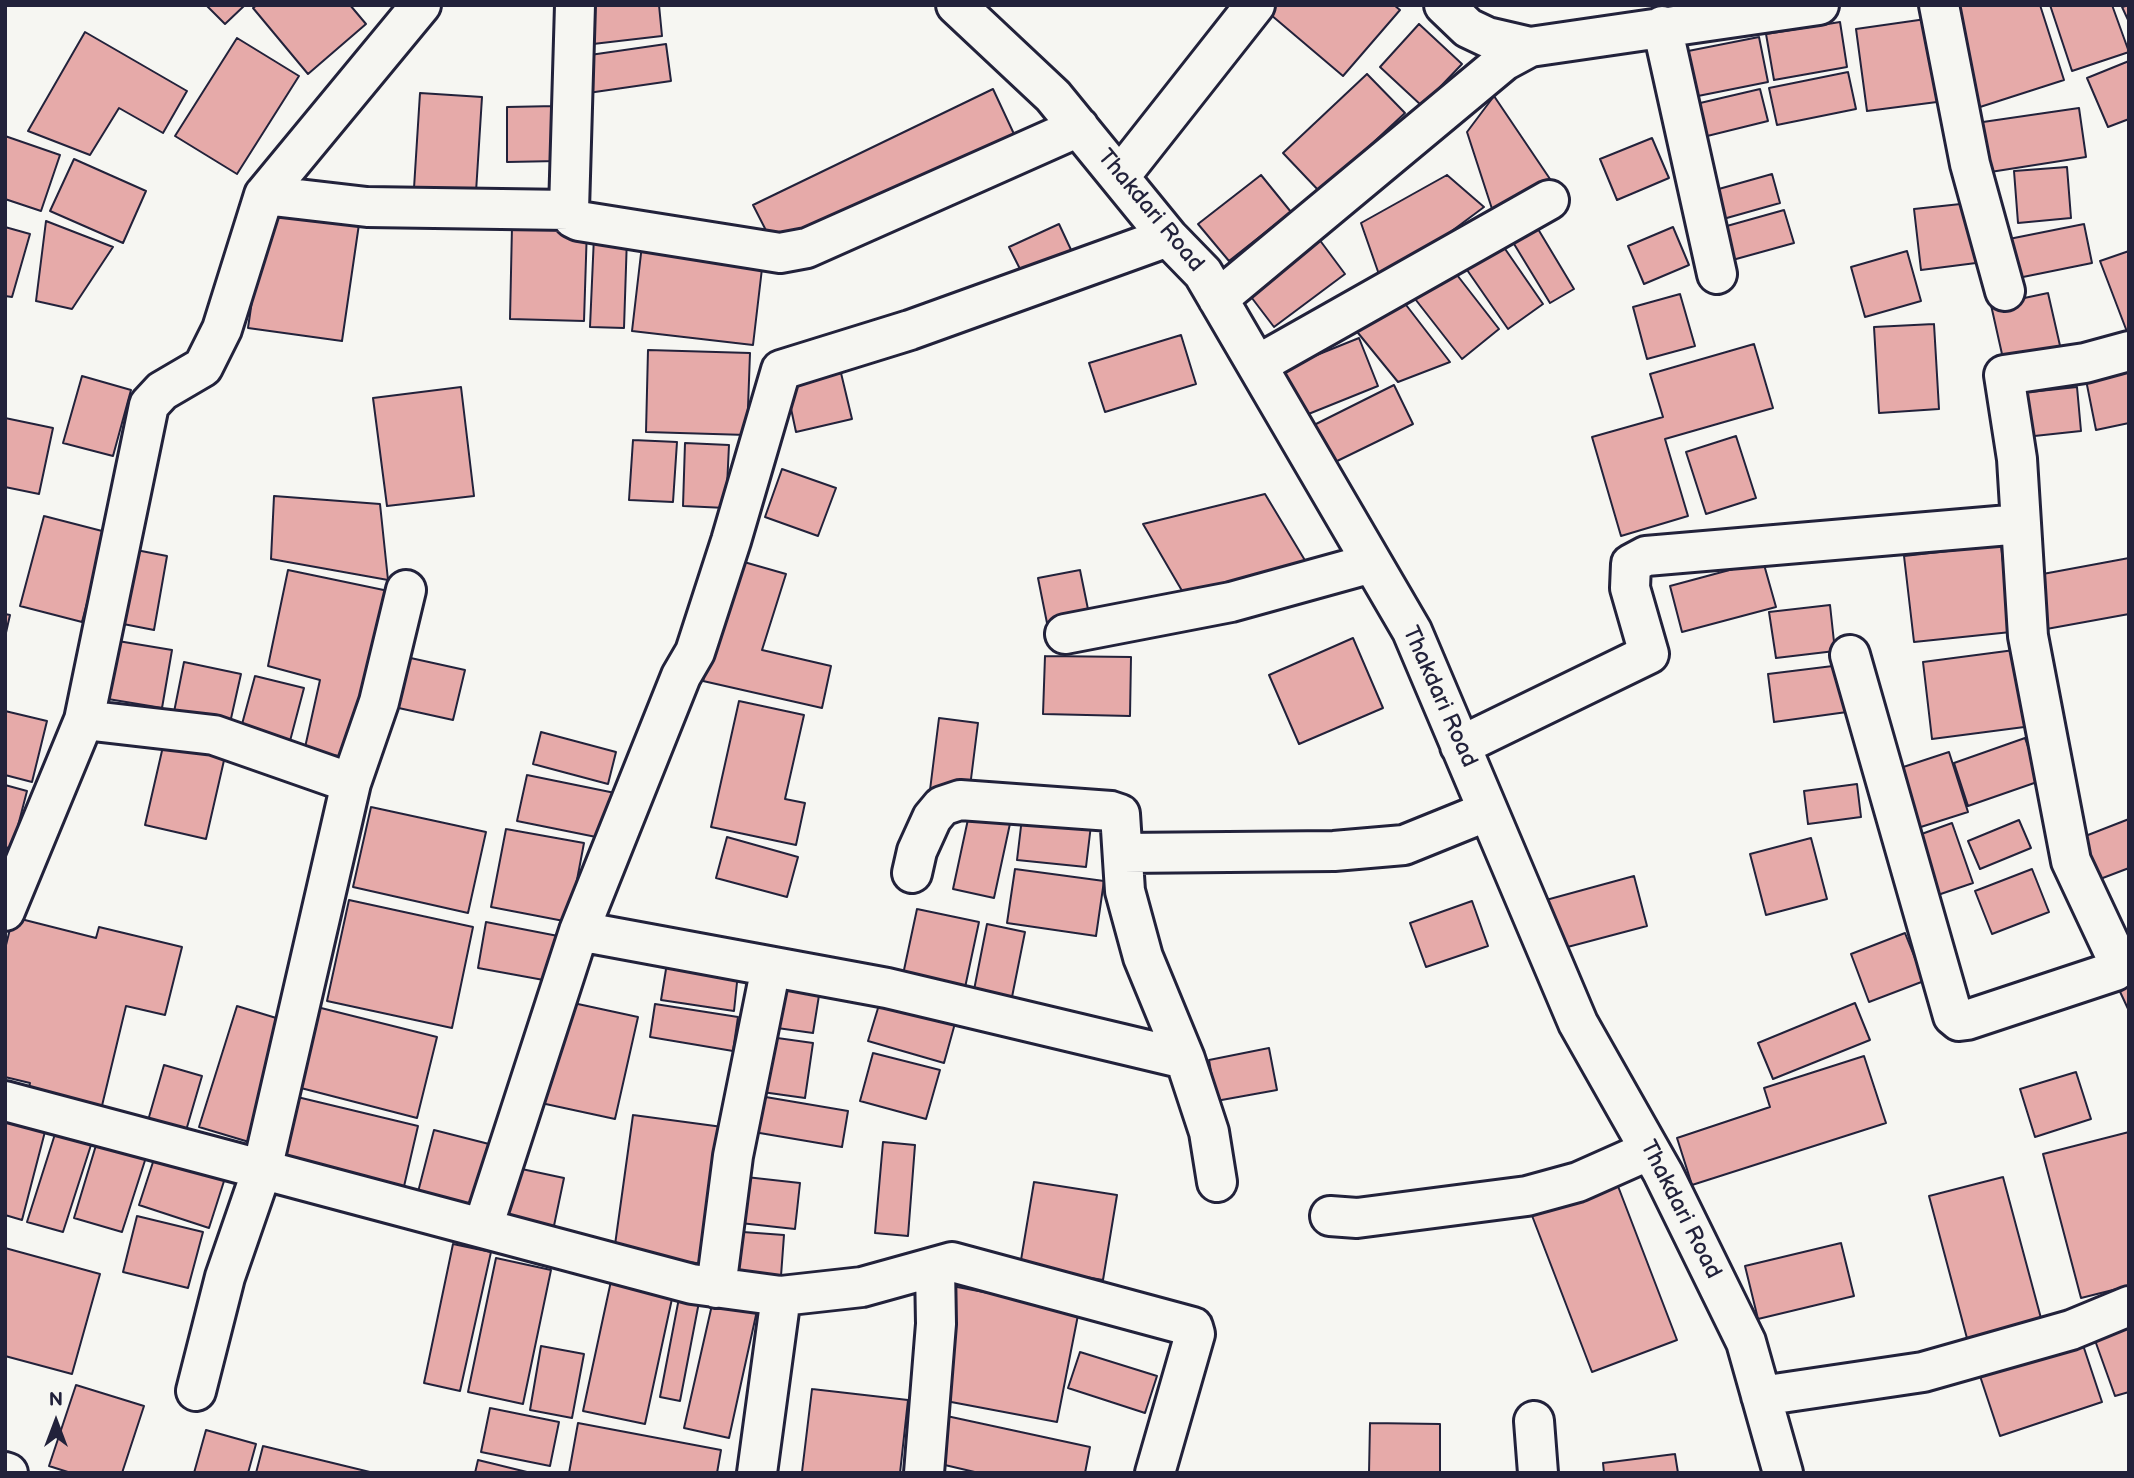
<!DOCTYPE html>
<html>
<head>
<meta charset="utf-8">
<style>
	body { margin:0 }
	#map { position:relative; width:2134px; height:1478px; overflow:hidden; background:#f6f6f2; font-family:"Balsamiq Sans",sans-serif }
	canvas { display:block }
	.frame { position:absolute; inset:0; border:7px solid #22223b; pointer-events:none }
	.north { position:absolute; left:21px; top:1387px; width:70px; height:70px; -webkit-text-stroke:5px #f6f6f2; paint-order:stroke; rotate:0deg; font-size:19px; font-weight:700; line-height:28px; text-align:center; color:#22223b }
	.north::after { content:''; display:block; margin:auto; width:24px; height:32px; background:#22223b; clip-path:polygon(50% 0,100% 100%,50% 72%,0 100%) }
</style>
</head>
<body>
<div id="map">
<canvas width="2134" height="1478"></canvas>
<div class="frame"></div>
<div class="north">N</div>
</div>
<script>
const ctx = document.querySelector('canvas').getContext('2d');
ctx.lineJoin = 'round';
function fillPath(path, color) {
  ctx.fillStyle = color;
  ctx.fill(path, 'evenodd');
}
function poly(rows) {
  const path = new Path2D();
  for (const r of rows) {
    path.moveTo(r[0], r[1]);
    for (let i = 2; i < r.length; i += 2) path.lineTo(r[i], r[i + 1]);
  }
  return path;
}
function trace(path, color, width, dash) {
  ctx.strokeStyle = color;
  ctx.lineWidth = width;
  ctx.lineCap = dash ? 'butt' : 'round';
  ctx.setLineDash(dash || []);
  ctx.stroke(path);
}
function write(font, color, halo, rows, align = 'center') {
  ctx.font = font + ' "Balsamiq Sans",sans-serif';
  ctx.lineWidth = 5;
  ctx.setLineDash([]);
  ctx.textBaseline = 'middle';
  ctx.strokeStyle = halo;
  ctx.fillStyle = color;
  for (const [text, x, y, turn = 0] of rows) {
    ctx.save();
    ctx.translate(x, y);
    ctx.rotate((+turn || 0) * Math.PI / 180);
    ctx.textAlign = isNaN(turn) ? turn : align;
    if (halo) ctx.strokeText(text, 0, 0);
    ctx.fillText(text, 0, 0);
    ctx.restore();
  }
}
const building = poly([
	[206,5,245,5,225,24,206,5],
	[257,5,350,5,366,24,308,74,253,8,257,5],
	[588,5,659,5,662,36,593,44,588,5],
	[1267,5,1394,5,1400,10,1343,76,1264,9,1267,5],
	[1958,5,2040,5,2064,80,1980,107,1948,8,1958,5],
	[2050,5,2112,5,2129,52,2072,71,2050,5],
	[2129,5,2129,22,2122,7,2129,5],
	[1926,19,1937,102,1867,111,1856,29,1926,19],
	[1840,22,1847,67,1774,80,1766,34,1840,22],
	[1419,24,1462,64,1422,106,1380,67,1419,24],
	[85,32,187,91,163,133,119,108,90,155,28,131,85,32],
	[1759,37,1768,82,1683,99,1673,54,1759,37],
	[237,38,299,76,237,174,175,136,237,38],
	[666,44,671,81,588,93,583,56,666,44],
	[2129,61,2129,119,2108,127,2087,78,2129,61],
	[1848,72,1856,109,1777,125,1769,88,1848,72],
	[1367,74,1405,113,1320,192,1283,153,1367,74],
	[993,89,1014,134,776,250,753,205,993,89],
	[1760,89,1768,121,1691,140,1683,107,1760,89],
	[420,93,482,97,475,208,413,204,420,93],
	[1494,96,1550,179,1494,215,1467,132,1494,96],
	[556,106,558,161,507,162,507,107,556,106],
	[2079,108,2086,157,1984,173,1976,123,2079,108],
	[5,136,60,155,41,211,5,199,5,136],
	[1652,138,1669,178,1617,200,1600,159,1652,138],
	[74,159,146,191,123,243,50,211,74,159],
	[2067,167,2071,218,2018,223,2014,171,2067,167],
	[1772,174,1780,203,1709,223,1701,194,1772,174],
	[1261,175,1291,212,1229,261,1198,224,1261,175],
	[1447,175,1484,207,1382,283,1361,223,1447,175],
	[1970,203,1976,263,1921,270,1914,209,1970,203],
	[1784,210,1794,243,1718,264,1709,231,1784,210],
	[265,211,359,224,342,341,248,328,265,211],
	[46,221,113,247,72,309,36,301,46,221],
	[1059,224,1073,254,1024,277,1009,247,1059,224],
	[1535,224,1574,289,1550,303,1511,239,1535,224],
	[2084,224,2092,263,2018,278,2009,239,2084,224],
	[512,226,587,227,584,321,510,319,512,226],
	[5,227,30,234,12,297,5,296,5,227],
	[1673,227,1689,265,1644,284,1628,246,1673,227],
	[1313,231,1345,274,1274,327,1242,285,1313,231],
	[594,236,627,237,624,328,590,327,594,236],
	[1501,243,1543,304,1508,329,1465,267,1501,243],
	[642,245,763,260,753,345,632,331,642,245],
	[1907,251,1921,301,1865,317,1851,267,1907,251],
	[2129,251,2129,337,2100,261,2129,251],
	[1450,266,1499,329,1462,359,1412,295,1450,266],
	[2048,293,2061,350,2004,363,1991,305,2048,293],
	[1680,294,1695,346,1647,359,1633,307,1680,294],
	[1403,301,1450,362,1398,382,1354,328,1403,301],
	[1934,324,1939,409,1879,413,1874,327,1934,324],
	[1181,335,1196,384,1105,412,1089,363,1181,335],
	[1359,338,1378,386,1301,417,1282,369,1359,338],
	[1754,344,1773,408,1665,439,1688,516,1621,536,1592,437,1663,417,1650,374,1754,344],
	[648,350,750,353,747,435,646,432,648,350],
	[2129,366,2129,423,2096,430,2085,375,2129,366],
	[841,373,852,419,796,432,786,385,841,373],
	[82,376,131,390,113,456,63,443,82,376],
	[1394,385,1413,424,1331,464,1312,426,1394,385],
	[461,387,474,496,387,506,373,398,461,387],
	[2077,387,2081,431,2025,437,2020,393,2077,387],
	[5,418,53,428,39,494,5,487,5,418],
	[1736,436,1756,498,1706,514,1686,452,1736,436],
	[633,440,677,442,673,502,629,500,633,440],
	[685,443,729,445,726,508,683,506,685,443],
	[782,469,836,488,818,536,765,517,782,469],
	[1265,494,1312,572,1188,601,1143,524,1265,494],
	[274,496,380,504,388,580,271,559,274,496],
	[44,516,106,532,82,622,20,606,44,516],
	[2001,545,2011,632,1914,642,1904,556,2001,545],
	[126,548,167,556,154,630,113,622,126,548],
	[2129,558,2129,614,2041,630,2032,576,2129,558],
	[737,560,786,574,762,650,831,666,822,708,703,681,737,560],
	[1763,561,1776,607,1682,632,1670,586,1763,561],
	[288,570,398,593,357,758,304,752,320,680,268,666,288,570],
	[1080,570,1090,619,1048,628,1038,578,1080,570],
	[1830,605,1835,651,1776,658,1769,612,1830,605],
	[5,614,10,615,5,637,5,614],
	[1353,638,1383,708,1299,744,1269,675,1353,638],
	[112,640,172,650,162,708,102,698,112,640],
	[2022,649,2032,726,1932,739,1923,662,2022,649],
	[397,655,465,670,453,720,385,705,397,655],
	[1045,656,1131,657,1130,716,1043,714,1045,656],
	[184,662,241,674,230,723,174,712,184,662],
	[1841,665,1847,712,1774,722,1768,674,1841,665],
	[255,676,304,688,290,741,241,728,255,676],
	[739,701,804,715,785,799,805,803,796,845,711,827,739,701],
	[5,711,47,721,32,782,5,775,5,711],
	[939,718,978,723,969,795,930,790,939,718],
	[541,732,616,752,608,784,533,764,541,732],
	[2025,738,2040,781,1968,806,1954,763,2025,738],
	[164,742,225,756,206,839,145,825,164,742],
	[1949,752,1968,812,1905,832,1885,773,1949,752],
	[527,775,615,793,606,839,517,821,527,775],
	[1857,784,1861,817,1808,824,1804,791,1857,784],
	[5,785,27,791,12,849,5,847,5,785],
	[371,807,486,832,468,913,353,887,371,807],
	[970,810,1011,819,994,898,953,889,970,810],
	[1022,818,1091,825,1086,867,1017,860,1022,818],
	[2129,819,2129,868,2087,884,2070,842,2129,819],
	[2019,820,2031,848,1980,869,1968,841,2019,820],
	[1952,823,1973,883,1926,899,1905,840,1952,823],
	[506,829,584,843,569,922,491,907,506,829],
	[727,837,798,857,787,897,716,878,727,837],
	[1811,838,1827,899,1766,915,1750,854,1811,838],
	[1015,869,1104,881,1096,936,1007,923,1015,869],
	[2032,869,2049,912,1992,934,1975,891,2032,869],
	[1634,876,1647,926,1560,949,1546,900,1634,876],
	[349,900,473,927,452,1028,327,1001,349,900],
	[1472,901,1488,946,1426,967,1410,923,1472,901],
	[917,909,979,922,963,997,901,984,917,909],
	[13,917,96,938,99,927,182,947,165,1015,126,1006,100,1114,27,1096,30,1083,5,1077,5,949,13,917],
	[486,922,558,936,549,981,478,968,486,922],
	[987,924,1025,932,1011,1002,973,995,987,924],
	[1905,933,1924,981,1869,1002,1851,954,1905,933],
	[667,963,738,973,734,1011,661,1000,667,963],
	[2129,975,2129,1011,2115,981,2129,975],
	[777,982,820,989,813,1033,770,1027,777,982],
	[882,995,957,1016,944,1063,868,1041,882,995],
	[564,1001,638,1017,615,1119,541,1103,564,1001],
	[1855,1003,1870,1040,1773,1079,1758,1043,1855,1003],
	[655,1004,738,1017,733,1051,650,1037,655,1004],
	[237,1006,286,1021,249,1142,199,1127,237,1006],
	[317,1007,437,1037,417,1118,297,1087,317,1007],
	[763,1036,813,1043,805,1098,755,1091,763,1036],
	[1269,1048,1277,1090,1216,1101,1209,1060,1269,1048],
	[873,1053,940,1070,926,1119,860,1101,873,1053],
	[1864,1056,1886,1123,1692,1185,1677,1138,1770,1107,1764,1088,1864,1056],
	[164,1065,202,1076,185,1134,147,1124,164,1065],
	[2076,1072,2091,1119,2035,1137,2020,1089,2076,1072],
	[748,1094,848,1111,842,1147,742,1130,748,1094],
	[289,1095,418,1126,402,1195,273,1166,289,1095],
	[5,1109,48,1120,22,1220,5,1215,5,1109],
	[633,1115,730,1128,711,1265,614,1252,633,1115],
	[434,1130,489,1144,473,1206,418,1192,434,1130],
	[100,1132,149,1148,122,1232,74,1218,100,1132],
	[2129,1132,2129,1286,2081,1298,2043,1154,2129,1132],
	[55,1134,91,1145,63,1232,27,1222,55,1134],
	[883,1142,915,1145,908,1236,875,1233,883,1142],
	[155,1156,225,1178,209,1228,139,1205,155,1156],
	[517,1168,564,1178,551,1240,503,1229,517,1168],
	[737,1176,800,1183,795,1229,731,1222,737,1176],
	[2003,1177,2042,1322,1968,1342,1929,1196,2003,1177],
	[1616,1181,1677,1340,1592,1372,1531,1213,1616,1181],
	[1034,1182,1117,1195,1103,1280,1020,1266,1034,1182],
	[137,1216,203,1232,188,1288,123,1272,137,1216],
	[729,1231,784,1235,781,1276,726,1272,729,1231],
	[1841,1243,1854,1296,1758,1319,1745,1266,1841,1243],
	[453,1244,491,1252,460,1391,424,1383,453,1244],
	[5,1248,100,1274,72,1374,5,1356,5,1248],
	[496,1258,551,1270,523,1404,468,1392,496,1258],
	[611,1281,673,1294,645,1424,583,1411,611,1281],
	[952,1286,1079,1310,1057,1422,930,1398,952,1286],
	[714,1296,758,1306,729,1438,684,1428,714,1296],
	[679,1298,699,1302,680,1401,660,1397,679,1298],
	[2129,1319,2129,1392,2115,1396,2092,1332,2129,1319],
	[2081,1339,2102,1402,2000,1436,1979,1373,2081,1339],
	[541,1346,584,1354,572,1418,530,1410,541,1346],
	[1080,1352,1157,1376,1145,1413,1068,1388,1080,1352],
	[76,1385,144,1406,122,1473,71,1473,49,1466,76,1385],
	[812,1389,908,1400,900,1473,802,1472,812,1389],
	[490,1408,559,1422,550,1466,481,1452,490,1408],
	[942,1415,1090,1447,1085,1473,979,1473,932,1462,942,1415],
	[578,1423,721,1450,717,1473,569,1473,578,1423],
	[1370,1423,1440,1424,1440,1473,1369,1473,1370,1423],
	[206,1430,256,1444,248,1473,194,1473,206,1430],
	[263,1446,374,1473,256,1473,263,1446],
	[1675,1454,1678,1473,1604,1473,1603,1463,1675,1454],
	[478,1460,531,1473,475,1473,478,1460]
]);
const minor = poly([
	[575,5,569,210,573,218,579,221,780,253,807,248,1079,127],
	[956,5,1053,96,1168,237,1203,273,1412,631,1578,1023,1663,1173,1746,1342,1783,1473],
	[1444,5,1468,28,1487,37,1530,47,1819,5],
	[1939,5,1970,164,2005,291],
	[1662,26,1717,274],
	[1121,175,1255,5],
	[264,195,367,207,569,210],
	[1218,299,1504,61,1530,47],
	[2129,351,2085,363,2004,375,2017,459,2028,636,2071,861,2117,959,2129,964],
	[1257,365,1549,200],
	[1065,634,1231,602,1372,563],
	[1850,655,1953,1016,1959,1021,1967,1020,2115,971,2124,964],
	[84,720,214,735,351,783],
	[1460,746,1649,654,1630,588,1631,564,1646,556,2021,524],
	[1123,853,1334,851,1404,845,1488,811],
	[912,873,917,851,932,818,942,806,960,800,1111,811,1120,814,1125,891,1143,957,1185,1059,1209,1132,1217,1182],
	[5,911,84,720,149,405,162,391,203,367,222,329,264,195,421,5],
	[579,931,887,988,1185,1059],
	[5,1101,692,1284,781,1296,862,1287,952,1262,1193,1327,1195,1334,1155,1473],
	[1330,1216,1357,1218,1527,1196,1578,1182,1650,1150],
	[483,1227,579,931,681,676,695,652,731,541,781,370,910,330,1168,237],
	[716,1288,733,1156,771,967],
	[196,1391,225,1277,262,1170,351,783,379,702,406,590],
	[1761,1396,1923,1372,2071,1330,2129,1306],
	[1534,1421,1538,1473],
	[5,1472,8,1473],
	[757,1473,781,1296],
	[924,1473,936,1324,935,1267]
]);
const streetNames = [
	["Thakdari Road",1150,211,50],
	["Thakdari Road",1439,697,66],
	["Thakdari Road",1680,1210,63]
];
fillPath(building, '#e6aaa9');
trace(building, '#22223b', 2);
trace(minor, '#22223b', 44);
trace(minor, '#f6f6f2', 38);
write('23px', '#22223b', '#f6f6f2', streetNames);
</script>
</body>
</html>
